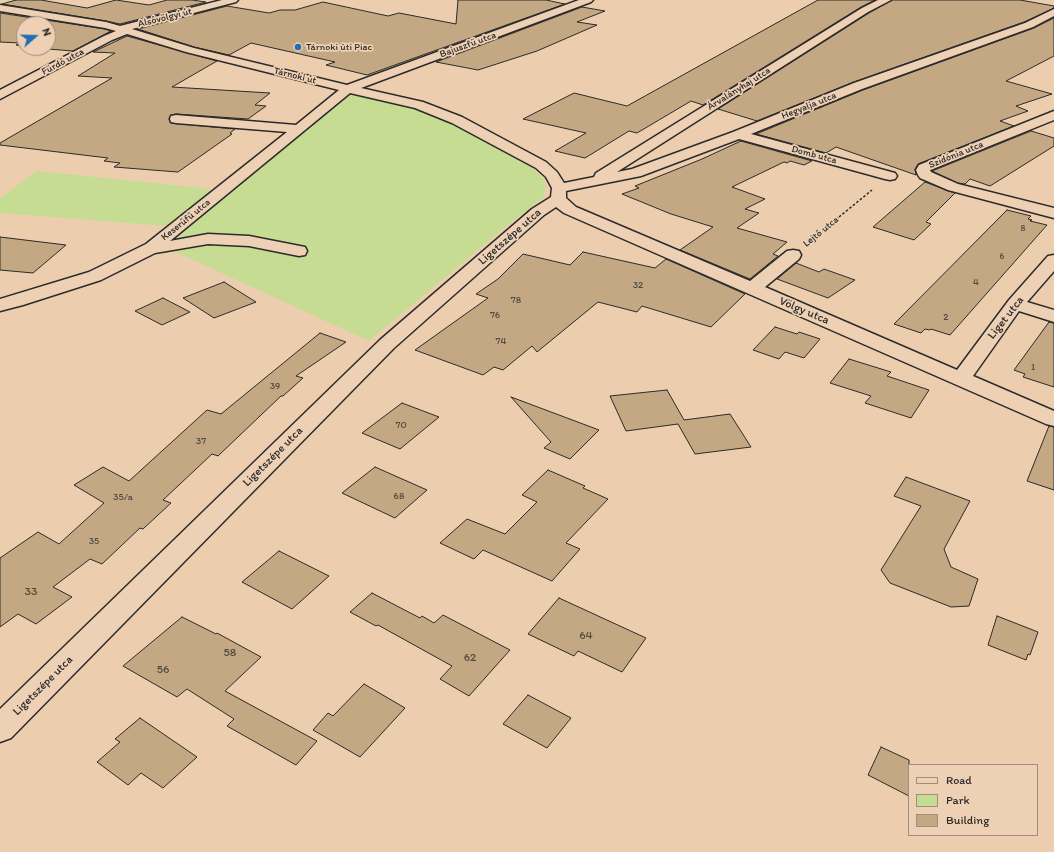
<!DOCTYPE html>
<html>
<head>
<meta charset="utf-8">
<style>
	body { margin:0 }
	#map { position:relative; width:1054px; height:852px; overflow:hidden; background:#ecceae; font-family:Itim,sans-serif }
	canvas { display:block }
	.legend { position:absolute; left:908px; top:764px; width:130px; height:72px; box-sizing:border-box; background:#eed0b4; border:1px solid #a08e7d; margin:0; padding:5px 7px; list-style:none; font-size:12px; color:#2b2b2b }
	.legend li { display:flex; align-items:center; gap:8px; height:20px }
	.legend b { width:20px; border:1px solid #a08e7d }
	.north { position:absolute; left:16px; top:16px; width:40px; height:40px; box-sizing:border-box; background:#eed0b4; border:1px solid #a08e7d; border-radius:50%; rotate:70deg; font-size:11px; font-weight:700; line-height:16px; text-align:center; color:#2b2b2b }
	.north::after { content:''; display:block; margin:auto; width:14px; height:18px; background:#1f6fb2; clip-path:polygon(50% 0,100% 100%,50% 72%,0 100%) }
</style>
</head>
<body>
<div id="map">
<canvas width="1054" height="852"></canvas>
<ul class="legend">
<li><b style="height:5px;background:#eed0b4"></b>Road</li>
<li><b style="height:11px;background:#c6dc92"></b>Park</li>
<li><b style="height:11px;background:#c3a883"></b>Building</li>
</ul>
<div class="north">N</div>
</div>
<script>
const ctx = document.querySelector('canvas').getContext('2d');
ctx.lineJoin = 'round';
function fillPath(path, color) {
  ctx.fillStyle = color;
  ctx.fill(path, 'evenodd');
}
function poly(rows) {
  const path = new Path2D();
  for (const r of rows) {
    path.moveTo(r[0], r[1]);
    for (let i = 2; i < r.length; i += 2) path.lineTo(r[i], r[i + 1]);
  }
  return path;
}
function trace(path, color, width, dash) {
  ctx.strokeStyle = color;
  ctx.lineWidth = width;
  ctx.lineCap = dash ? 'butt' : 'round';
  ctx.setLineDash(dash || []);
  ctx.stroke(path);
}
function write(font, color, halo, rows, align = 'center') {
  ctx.font = font + ' Itim,sans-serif';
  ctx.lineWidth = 3.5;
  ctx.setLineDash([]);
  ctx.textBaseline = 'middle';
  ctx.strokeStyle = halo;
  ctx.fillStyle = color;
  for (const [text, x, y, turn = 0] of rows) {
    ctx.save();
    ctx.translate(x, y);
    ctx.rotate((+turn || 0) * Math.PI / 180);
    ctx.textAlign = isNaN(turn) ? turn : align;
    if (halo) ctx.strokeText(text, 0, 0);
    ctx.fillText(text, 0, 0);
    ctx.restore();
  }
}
const green = poly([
	[354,94,422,110,460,126,532,168,542,177,546,186,543,198,503,229,369,341,174,251,167,243,350,95],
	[37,171,203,188,211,191,167,226,0,213,0,198]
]);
const stream = poly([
	[199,5,200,7,162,16,160,15,199,5],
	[111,30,114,31,82,49,79,48,111,30]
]);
const building = poly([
	[16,0,41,0,87,8,116,0,149,5,167,0,192,0,206,2,120,24,106,21,2,4,16,0],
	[458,0,546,0,565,4,367,75,326,65,335,62,251,43,229,55,194,47,138,29,227,6,269,13,280,10,295,10,323,2,388,16,399,13,456,24,458,0],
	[818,0,875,0,861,7,703,105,691,101,637,133,629,131,585,158,555,151,586,133,523,119,574,93,627,106,818,0],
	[892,0,1020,0,1054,6,1054,8,1024,22,854,82,757,121,718,109,869,13,892,0],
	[582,7,605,11,577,22,597,25,537,51,478,70,436,62,582,7],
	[0,13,105,29,111,31,73,51,35,48,48,48,48,24,24,24,24,46,16,45,21,43,0,42,0,13],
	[1054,18,1054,56,1006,81,1052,94,1016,106,1028,111,1000,121,1014,126,918,164,915,169,916,175,836,147,826,153,756,134,863,90,1034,28,1054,18],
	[127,36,217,61,172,87,270,93,255,105,266,106,248,119,176,114,171,115,169,119,171,123,235,129,230,133,232,134,178,172,114,167,120,163,104,161,108,158,0,145,0,143,112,78,78,76,115,53,93,52,127,36],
	[1031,131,1054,138,1054,146,990,186,970,179,965,184,958,183,932,171,1031,131],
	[741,141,812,161,804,165,790,161,787,163,784,162,732,187,765,199,745,209,759,213,737,228,787,242,773,254,778,256,750,279,680,250,713,227,671,214,622,194,639,188,635,186,702,159,741,141],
	[925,182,955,193,926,222,931,224,914,240,873,227,925,182],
	[1007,210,1031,216,1028,219,1032,220,1030,221,1047,225,950,335,931,329,930,330,925,329,921,333,894,324,1007,210],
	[0,237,66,245,33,273,0,270,0,237],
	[583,252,655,268,666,259,745,294,711,327,642,306,637,312,598,302,537,352,532,346,503,370,494,367,483,375,415,350,488,298,476,294,498,279,523,254,570,265,583,252],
	[796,263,819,272,824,269,855,280,828,298,777,279,796,263],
	[224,282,256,302,214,318,183,298,224,282],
	[163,298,190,312,162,325,135,311,163,298],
	[1049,322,1054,323,1054,387,1023,377,1025,374,1014,370,1049,322],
	[775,327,797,334,799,332,820,339,804,358,785,352,779,359,753,350,775,327],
	[320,333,346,342,296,376,303,378,283,396,281,396,218,456,212,454,163,500,171,503,143,529,140,528,102,564,90,559,53,587,72,597,36,624,18,614,0,627,0,558,38,532,59,544,104,503,74,485,103,467,129,481,207,410,221,414,320,333],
	[849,359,891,372,887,376,929,390,911,418,865,403,871,396,830,383,849,359],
	[667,390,684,420,730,414,751,447,695,454,678,424,626,431,610,396,667,390],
	[511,397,599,430,570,459,544,448,551,442,511,397],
	[402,403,439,417,400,449,362,433,402,403],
	[1049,426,1054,427,1054,490,1027,481,1049,426],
	[375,467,427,490,395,518,342,493,375,467],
	[548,470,585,486,583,488,608,499,566,543,580,549,552,581,483,550,474,559,440,543,467,519,505,534,537,502,522,495,548,470],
	[906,477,970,501,944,549,951,567,978,579,969,606,951,607,890,583,881,570,921,506,894,496,906,477],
	[279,551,329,576,292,609,242,582,279,551],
	[372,593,420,618,422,616,434,623,443,615,510,650,469,696,440,679,452,666,378,625,376,626,350,612,372,593],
	[559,598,646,638,622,672,578,651,574,656,528,634,559,598],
	[997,616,1038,632,1030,655,1028,654,1026,660,988,645,997,616],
	[182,617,216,634,217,633,261,657,225,691,317,741,296,765,227,726,234,719,187,689,177,697,123,666,182,617],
	[364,684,405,708,360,757,313,730,328,713,333,716,364,684],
	[528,695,571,718,547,748,503,724,528,695],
	[140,718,197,757,163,788,141,773,128,785,97,762,120,742,115,739,140,718],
	[881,747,909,760,909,796,868,775,881,747]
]);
const pathFar1 = poly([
	[839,217,872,190]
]);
const path = poly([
	[808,243,840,216]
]);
const minor = poly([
	[222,0,238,0,236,2,132,29,194,48,347,85,579,0,593,0,591,2,361,88,423,102,462,117,546,162,557,172,564,183,594,177,596,173,862,8,878,0,891,0,868,12,617,172,632,169,733,132,854,83,1025,23,1054,9,1054,16,1033,27,862,89,751,134,895,173,897,176,895,179,890,180,885,179,739,139,641,176,566,191,566,198,576,207,750,281,787,251,793,250,799,251,801,255,799,259,765,287,957,370,1009,300,1048,256,1054,255,1054,271,1027,302,1054,310,1054,322,1019,311,973,376,1054,411,1054,426,1046,424,564,213,556,207,544,215,394,348,11,738,0,742,0,709,380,340,532,209,551,197,552,188,546,177,536,168,452,123,415,108,350,93,170,241,208,234,249,236,305,247,307,251,305,255,299,256,249,246,208,244,155,253,101,280,23,305,0,311,0,299,89,272,146,244,287,132,176,123,171,122,170,119,171,116,176,115,296,125,339,90,186,52,127,34,112,40,0,99,0,90,104,36,116,31,105,28,0,11,0,5,106,22,120,26,222,0],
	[1054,111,1054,120,930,170,931,172,958,184,1054,208,1054,218,948,190,920,178,918,175,916,170,919,165,1054,111]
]);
const markers = [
	[298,47,4,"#1f6fb2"]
];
const farNumbernames = [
	["8",1023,229],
	["6",1002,257]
];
const farStreetnames = [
	["Alsóvölgyi út",165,18,-14],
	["Bajuszfű utca",468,45,-20],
	["Fürdő utca",63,62,-28],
	["Tárnoki út",295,76,14],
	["Árvalányhaj utca",739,89,-32],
	["Hegyalja utca",809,106,-22],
	["Domb utca",814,155,15],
	["Szidónia utca",956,155,-22],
	["Keserűfű utca",186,220,-39],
	["Lejtő utca",821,232,-39]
];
const farPoinames = [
	["Tárnoki úti Piac",306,47]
];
const numberNames = [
	["4",976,282],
	["32",638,285],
	["78",516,300],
	["76",495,315],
	["2",946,317],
	["74",501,341],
	["1",1033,367],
	["39",275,386],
	["70",401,425],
	["37",201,441],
	["68",399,496],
	["35/a",123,497],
	["35",94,541]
];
const streetNames = [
	["Ligetszépe utca",510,237,-41],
	["Völgy utca",804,311,23],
	["Liget utca",1006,318,-52],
	["Ligetszépe utca",273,457,-45],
	["Ligetszépe utca",43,686,-45]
];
const nearNumbernames = [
	["33",31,592],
	["64",586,636],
	["58",230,653],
	["62",470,658],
	["56",163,670]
];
fillPath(green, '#c6dc92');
fillPath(stream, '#5d8a97');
fillPath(building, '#c3a883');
trace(building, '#2b2b2b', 1);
trace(minor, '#2b2b2b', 3);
trace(pathFar1, '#2b2b2b', 1.5, [2.5, 2]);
trace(path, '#2b2b2b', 2, [3.5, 2.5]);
fillPath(minor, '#eed0b4');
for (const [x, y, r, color] of markers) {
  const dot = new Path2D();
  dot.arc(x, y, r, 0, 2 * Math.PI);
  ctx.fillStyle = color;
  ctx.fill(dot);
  trace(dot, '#eed0b4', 1.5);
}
write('9px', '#514a41', null, farNumbernames);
write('10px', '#2b2b2b', '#eed0b4', farStreetnames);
write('10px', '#2b2b2b', '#eed0b4', farPoinames, 'left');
write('10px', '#514a41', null, numberNames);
write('12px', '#2b2b2b', '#eed0b4', streetNames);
write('12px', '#514a41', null, nearNumbernames);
</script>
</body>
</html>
